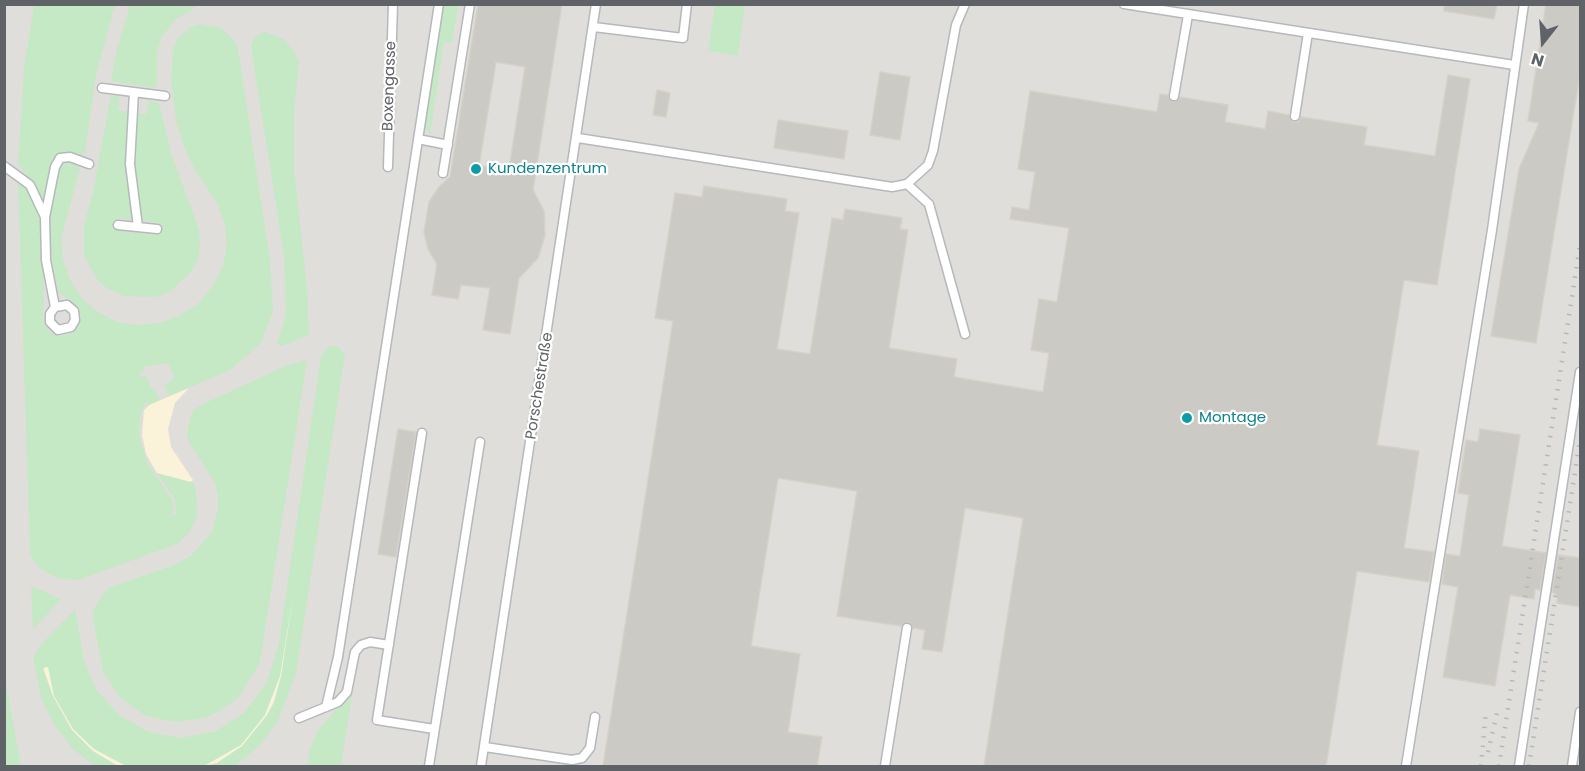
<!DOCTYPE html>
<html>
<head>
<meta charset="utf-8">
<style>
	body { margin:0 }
	#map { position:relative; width:1585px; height:771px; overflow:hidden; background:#f1efe8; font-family:Poppins,sans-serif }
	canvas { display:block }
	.frame { position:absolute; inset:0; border:6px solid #5f6368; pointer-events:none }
	.north { position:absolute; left:1513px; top:12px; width:60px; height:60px; -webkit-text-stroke:4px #fff; paint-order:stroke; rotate:197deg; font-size:16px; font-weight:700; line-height:24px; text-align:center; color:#5f6368 }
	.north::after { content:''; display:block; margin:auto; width:21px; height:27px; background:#5f6368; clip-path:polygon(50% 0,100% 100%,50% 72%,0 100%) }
</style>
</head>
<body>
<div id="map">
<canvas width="1585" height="771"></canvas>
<div class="frame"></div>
<div class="north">N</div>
</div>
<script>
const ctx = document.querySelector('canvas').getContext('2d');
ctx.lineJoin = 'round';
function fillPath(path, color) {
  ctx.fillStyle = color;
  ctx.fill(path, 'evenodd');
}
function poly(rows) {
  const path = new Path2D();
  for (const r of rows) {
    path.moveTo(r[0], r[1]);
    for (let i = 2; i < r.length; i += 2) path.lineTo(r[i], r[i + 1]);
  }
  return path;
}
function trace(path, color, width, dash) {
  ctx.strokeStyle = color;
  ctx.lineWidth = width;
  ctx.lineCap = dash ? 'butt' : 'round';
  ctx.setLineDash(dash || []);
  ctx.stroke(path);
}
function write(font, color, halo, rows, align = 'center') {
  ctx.font = font + ' Poppins,sans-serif';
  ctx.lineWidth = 4.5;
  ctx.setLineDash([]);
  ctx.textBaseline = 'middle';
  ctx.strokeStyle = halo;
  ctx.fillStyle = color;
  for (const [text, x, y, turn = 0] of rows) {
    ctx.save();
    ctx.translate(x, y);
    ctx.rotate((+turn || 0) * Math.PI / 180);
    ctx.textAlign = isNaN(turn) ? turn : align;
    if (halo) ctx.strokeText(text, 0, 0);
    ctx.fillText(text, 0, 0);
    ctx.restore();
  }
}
const industrial = poly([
	[5,5,1580,5,1580,766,5,766]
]);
const green = poly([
	[34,5,115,5,96,75,85,152,80,155,64,154,44,205,33,184,18,164,24,67],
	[130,5,195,5,194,8,176,19,162,36,157,51,157,86,155,88,111,81,116,53],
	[442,5,458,5,452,43,444,42,430,134,424,127],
	[715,5,745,5,738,56,708,51],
	[201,24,221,28,234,40,238,49,270,260,273,312,260,344,230,370,169,396,164,386,174,378,169,363,143,367,144,371,139,373,141,377,146,376,150,387,155,389,158,398,162,399,144,410,148,403,146,401,140,417,139,436,148,464,172,500,174,507,171,517,176,513,175,499,157,473,192,481,196,488,197,517,188,534,177,544,78,580,57,578,39,568,30,555,18,181,28,187,40,221,44,286,43,319,48,331,58,336,67,335,77,328,81,317,77,306,58,292,50,247,51,206,57,169,63,161,68,160,80,168,61,239,63,259,70,280,82,299,98,312,117,322,138,325,159,323,179,316,198,304,212,287,222,268,227,247,225,225,217,203,194,168,183,144,176,120,171,78,173,49,177,39,191,27],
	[265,32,283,39,295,52,299,62,294,113,294,168,307,289,309,335,282,346,277,343,286,315,284,256,251,47,254,37],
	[111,95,120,97,118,110,130,112,134,220,117,218,120,231,156,235,158,223,139,220,133,168,135,112,146,115,148,101,159,103,170,150,199,230,200,244,198,259,191,272,169,292,154,297,124,296,110,290,98,281,84,255,84,225,93,192],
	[329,346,337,346,345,354,296,673,278,721,260,745,235,766,95,766,73,749,54,725,41,697,33,658,39,647,75,610,84,660,96,690,120,716,149,732,181,738,216,731,244,713,267,682,279,643,321,356],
	[307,360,260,662,239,697,218,712,205,718,176,722,146,716,119,696,103,672,92,612,104,592,111,587,174,565,191,556,212,532,218,509,218,494,214,481,189,442,187,433,191,414,197,407,283,367],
	[31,586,61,599,33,629],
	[5,630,6,684,21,766,5,766],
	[352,683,354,683,341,766,307,766,310,749,318,730,347,698]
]);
const sand = poly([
	[189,388,175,403,168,429,171,447,193,480,191,482,157,473,146,454,142,435,144,410,149,405],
	[294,590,281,676,274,702,267,715,242,746,217,763,204,766,241,745,265,715,280,676],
	[48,667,54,696,73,729,94,749,126,766,118,766,93,751,72,730,53,696,43,668]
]);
const building = poly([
	[478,4,562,4,533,190,544,211,545,235,538,258,519,278,510,334,483,330,490,288,461,285,458,299,432,295,437,264,428,249,424,232,429,202,439,187,450,177,478,4],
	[496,62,525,67,509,169,479,166,496,62],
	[1444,4,1497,4,1494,19,1444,11,1444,4],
	[1546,4,1581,4,1581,68,1536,343,1491,336,1519,169,1539,123,1528,121,1546,4],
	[880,72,910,77,900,140,870,135,880,72],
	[1448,75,1470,79,1437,285,1404,280,1377,445,1419,451,1404,548,1434,552,1429,582,1357,571,1326,766,984,766,1023,518,965,508,942,652,922,649,925,630,913,628,909,622,901,626,837,616,857,491,778,478,751,646,800,654,788,732,822,737,817,766,603,766,673,321,655,318,675,193,702,197,704,186,787,199,785,211,799,213,777,349,810,354,832,218,843,220,845,209,902,218,900,229,908,230,889,348,957,359,954,377,1043,392,1049,353,1031,350,1039,299,1057,302,1069,228,1010,219,1012,207,1029,210,1035,172,1018,169,1030,91,1157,112,1160,94,1168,95,1173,102,1180,97,1209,102,1228,105,1225,122,1265,129,1268,111,1289,115,1293,122,1298,122,1301,117,1367,127,1364,145,1435,156,1448,75],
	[657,90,670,93,666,117,653,115,657,90],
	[778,120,848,131,844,159,774,148,778,120],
	[398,429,416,432,396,557,378,554,398,429],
	[1480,429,1520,435,1502,546,1546,553,1540,590,1535,589,1534,599,1510,595,1495,686,1443,677,1458,587,1442,584,1446,554,1460,556,1469,495,1458,493,1466,440,1478,442,1480,429],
	[1558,555,1581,558,1581,607,1557,603,1558,596,1552,592,1558,555]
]);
const service = poly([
	[1124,4,1514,65],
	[594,27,683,38,687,4],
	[102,88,165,96],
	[134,92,130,164,138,227],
	[1174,96,1188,15],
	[1295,116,1308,33],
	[578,138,892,187,907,184,928,165,933,151,956,25,965,4],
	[418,139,448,145],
	[4,166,30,185,45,217,46,260,55,307,50,314,50,322,58,330,71,327,75,320,74,311,67,305,55,307],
	[388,167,393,4],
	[443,173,470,4],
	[907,184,929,204,965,334],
	[45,217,55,167,60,158,70,157,89,164],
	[118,225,157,229],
	[422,433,377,720,434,729],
	[326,707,338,657,439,4],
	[299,718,338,702,347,692,355,652,361,645,370,642,389,645],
	[485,747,572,760,582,758,590,748,595,717],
	[429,766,480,442],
	[481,766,596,4],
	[885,766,907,628],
	[1406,766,1492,230,1524,4],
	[1519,766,1580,372],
	[1572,766,1580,712]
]);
const rail = poly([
	[1488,752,1497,713],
	[1481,766,1486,711],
	[1499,766,1580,245],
	[1529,766,1580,440]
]);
const markers = [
	[476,169,6,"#0f9aa8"],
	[1187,418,6,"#0f9aa8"]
];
const streetNames = [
	["Boxengasse",390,86,-88],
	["Porschestraße",540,386,-81]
];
const cultureNames = [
	["Kundenzentrum",488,169],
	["Montage",1199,418]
];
fillPath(industrial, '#e0deda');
fillPath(green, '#c5e8c5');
fillPath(sand, '#fbf3d9');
fillPath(building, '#cccac5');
trace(building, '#d6d1c6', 1.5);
trace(service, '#b5b8bc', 11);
trace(service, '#fff', 8);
trace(rail, '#b6b7b8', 4.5, [1.5, 8]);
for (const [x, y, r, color] of markers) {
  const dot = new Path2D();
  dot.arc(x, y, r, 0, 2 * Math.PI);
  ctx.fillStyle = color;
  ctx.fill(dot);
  trace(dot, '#fff', 2);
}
write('15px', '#5f6368', '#fff', streetNames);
write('15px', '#0d838f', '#fff', cultureNames, 'left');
</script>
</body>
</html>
